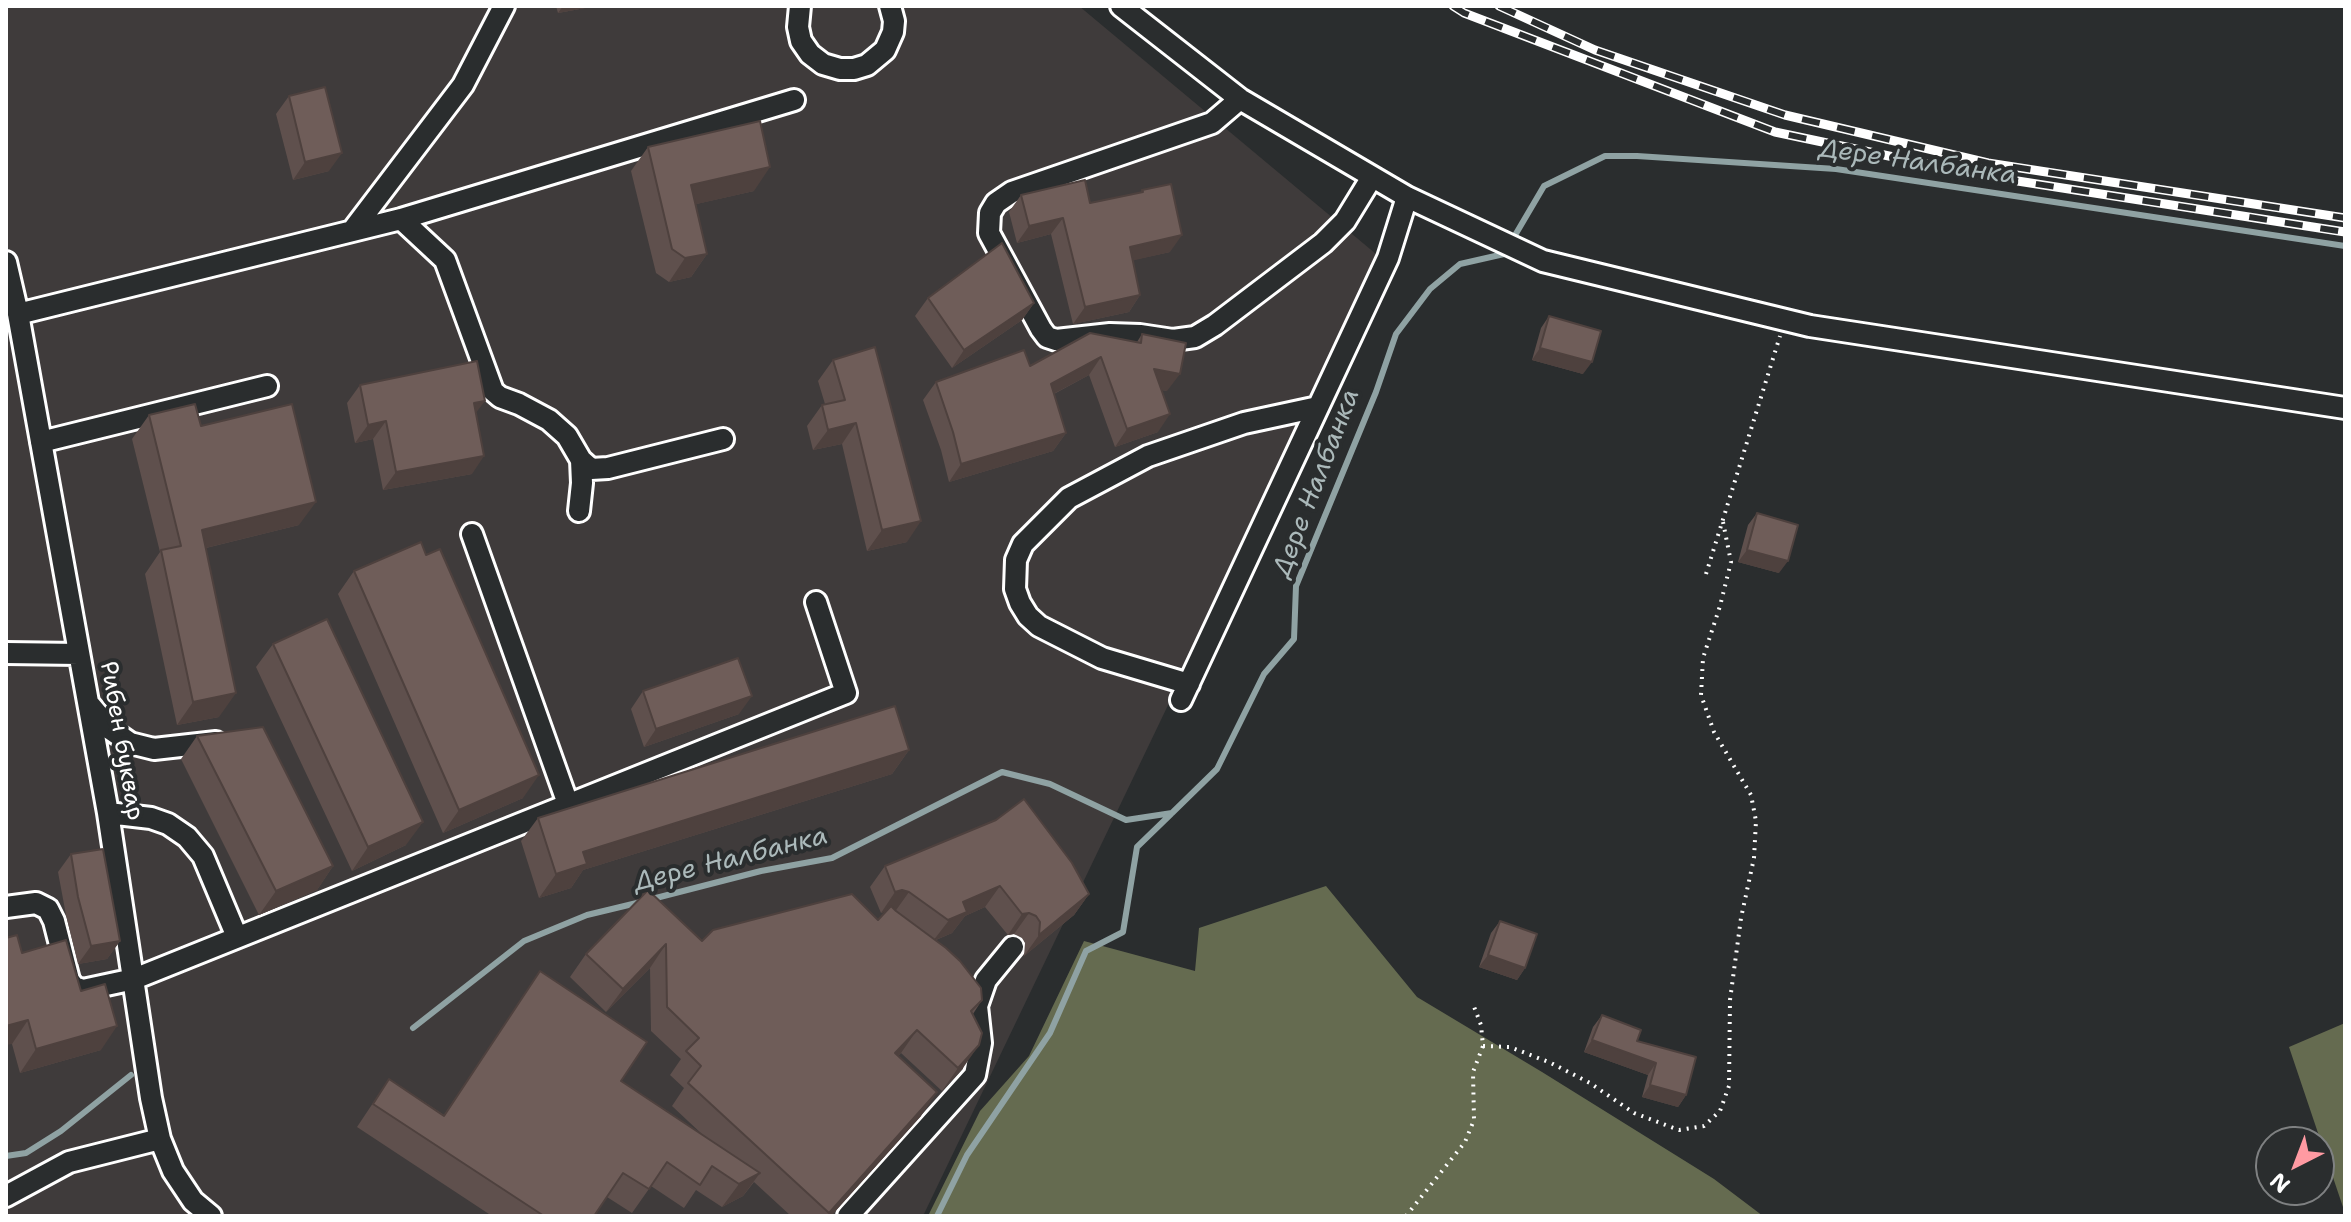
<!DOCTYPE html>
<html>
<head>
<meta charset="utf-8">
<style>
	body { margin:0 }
	#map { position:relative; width:2351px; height:1222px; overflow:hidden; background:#2a2d2e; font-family:"Shantell Sans",sans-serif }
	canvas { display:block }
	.frame { position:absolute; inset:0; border:8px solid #fff; pointer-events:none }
	.north { position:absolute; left:2255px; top:1126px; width:80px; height:80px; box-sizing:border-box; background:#2a2d2e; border:2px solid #7f8182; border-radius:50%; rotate:222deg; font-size:22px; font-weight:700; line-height:32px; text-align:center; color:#fff }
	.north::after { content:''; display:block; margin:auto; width:28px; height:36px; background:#ff9aa2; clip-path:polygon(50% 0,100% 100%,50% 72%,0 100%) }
</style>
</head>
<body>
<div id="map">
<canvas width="2351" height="1222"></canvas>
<div class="frame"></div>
<div class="north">N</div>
</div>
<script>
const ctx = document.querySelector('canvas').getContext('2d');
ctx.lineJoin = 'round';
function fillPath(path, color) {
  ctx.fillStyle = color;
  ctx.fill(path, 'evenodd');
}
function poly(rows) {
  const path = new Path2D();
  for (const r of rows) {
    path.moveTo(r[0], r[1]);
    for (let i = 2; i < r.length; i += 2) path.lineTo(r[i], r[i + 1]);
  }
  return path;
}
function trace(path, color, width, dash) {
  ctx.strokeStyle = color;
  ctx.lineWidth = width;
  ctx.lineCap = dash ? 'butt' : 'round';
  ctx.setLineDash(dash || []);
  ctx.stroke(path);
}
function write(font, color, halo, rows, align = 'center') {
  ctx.font = font + ' "Shantell Sans",sans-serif';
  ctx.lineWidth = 8;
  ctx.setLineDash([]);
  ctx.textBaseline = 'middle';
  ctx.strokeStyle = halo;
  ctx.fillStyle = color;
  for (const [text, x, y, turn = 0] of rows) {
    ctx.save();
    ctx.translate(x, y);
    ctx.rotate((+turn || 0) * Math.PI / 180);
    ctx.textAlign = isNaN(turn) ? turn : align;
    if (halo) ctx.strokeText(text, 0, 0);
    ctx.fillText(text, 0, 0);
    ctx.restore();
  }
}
const built = poly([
	[6,6,1079,6,1382,259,923,1216,6,1216]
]);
const green = poly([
	[1326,886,1417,997,1542,1072,1714,1179,1763,1216,928,1216,980,1111,1029,1056,1084,941,1195,971,1199,928],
	[2345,1023,2345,1213,2289,1047]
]);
const stream = poly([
	[652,899,761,871,832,858,1002,772,1050,784,1126,820,1172,813,1217,769,1264,674,1294,639,1296,586,1376,392,1396,334,1430,289,1460,264,1504,254,1544,186,1605,156,1637,156,1836,169,2345,246],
	[413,1028,524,941,587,915,641,902],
	[6,1156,26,1153,61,1131,131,1075],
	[937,1216,967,1155,1050,1033,1086,951,1123,932,1137,847,1171,814]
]);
const path = poly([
	[1706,574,1780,336],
	[1483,1046,1510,1047,1551,1063,1590,1083,1634,1113,1679,1130,1704,1126,1720,1111,1729,1086,1730,1000,1741,918,1754,858,1756,821,1751,795,1714,732,1701,695,1703,658,1720,606,1731,562,1723,522],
	[1406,1216,1465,1142,1474,1120,1473,1072,1483,1046,1481,1025,1473,1004]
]);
const minor = poly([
	[800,6,798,27,801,41,810,54,823,64,840,69,854,69,867,65,885,50,893,32,894,21,890,6],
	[1121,6,1240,99,1407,197,1543,261,1810,326,2345,408],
	[1240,99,1212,123,1012,192,996,203,990,213,989,233,1041,329,1047,337,1056,340,1110,334,1140,335,1173,340,1195,337,1215,325,1323,243,1345,221,1372,177],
	[401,219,445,260,493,391,500,397,519,404,549,420,567,436,581,460,582,483,579,511],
	[352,231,463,85,504,6],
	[6,262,18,314,108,813,151,1098,160,1139,173,1171,193,1201,211,1216],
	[18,314,401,219,794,100],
	[41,442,267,386],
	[581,460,591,469,608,468,723,439],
	[472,534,568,804],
	[6,653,79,654],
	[1189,684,1102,658,1039,626,1028,616,1020,603,1015,589,1016,560,1023,544,1069,498,1148,456,1244,423,1318,407],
	[1181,700,1388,258,1407,197],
	[89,704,110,729,130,743,154,749,216,742],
	[108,813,151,818,168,824,187,837,203,856,237,937],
	[6,907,36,903,48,909,54,921,69,980,74,987,83,990,134,979,846,693,816,602],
	[6,1196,69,1162,160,1139],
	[848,1216,975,1075,981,1043,977,1006,986,980,1013,947]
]);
const rail = poly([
	[1453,6,1464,13,1775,132,1979,175,2345,232],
	[1499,6,1595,50,1785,115,1988,163,2345,218]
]);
const wall = poly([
	[556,6,596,6,558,13],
	[289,96,329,171,293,180,276,114],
	[648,147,754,191,696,204,707,254,691,277,669,282,656,273,631,171],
	[1142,190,1170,252,1133,260,1140,295,1129,312,1073,324,1051,234,1017,243,1009,212,1021,195,1090,203,1141,193],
	[928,298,1034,303,1022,320,952,368,915,316],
	[1549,316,1583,374,1532,360,1541,328],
	[1142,334,1167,391,1162,390,1158,432,1115,447,1089,375,1054,394,1066,433,1053,451,949,482,941,450,923,400,936,382,1030,366,1137,342],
	[833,360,907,542,867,551,842,444,813,450,807,426,822,405,825,404,818,381],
	[360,385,476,413,472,474,383,490,373,439,355,443,347,403],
	[149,415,201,426,299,525,206,548,219,717,177,725,145,574,160,552,132,439],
	[1757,513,1779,573,1738,562,1748,525],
	[426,555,523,798,443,833,338,594,354,571],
	[273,644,406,845,352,871,256,667],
	[643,691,739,714,644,747,631,709],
	[197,736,333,866,317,890,259,915,181,759],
	[909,750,892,774,583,870,571,888,539,898,521,841,538,818],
	[71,854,120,941,107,959,78,964,66,915,58,872],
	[885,866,1089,894,1074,915,1024,956,1025,943,1022,938,1014,934,1008,935,985,907,965,916,952,933,936,940,982,1000,973,1014,963,1068,942,1091,901,1053,898,1056,921,1116,831,1216,791,1216,754,1182,743,1196,722,1207,696,1190,684,1208,651,1186,632,1213,607,1197,594,1216,492,1216,357,1127,389,1079,444,1115,540,971,621,1081,704,1136,672,1106,684,1088,670,1075,681,1059,651,1031,650,968,606,1012,570,977,586,954,702,941,878,920,886,911,881,913,870,887],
	[1500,921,1525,968,1517,980,1479,967,1491,933],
	[22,953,81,991,101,1050,20,1073,12,1044],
	[1602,1015,1637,1041,1686,1095,1678,1107,1642,1097,1648,1075,1584,1052,1593,1027]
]);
const shadedWall = poly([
	[563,6,596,6,558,13],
	[342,153,329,171,293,180,305,162],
	[770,167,754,191,675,209,691,185],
	[1063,218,1051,234,1017,243,1029,226],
	[1182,235,1170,252,1118,264,1130,247],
	[707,254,691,277,669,282,685,258],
	[1140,295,1129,312,1073,324,1085,307],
	[1034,303,1022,320,952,368,964,350],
	[1540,348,1592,362,1583,374,1532,360],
	[1101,357,1089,375,1038,402,1051,384],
	[1154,369,1180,374,1167,391,1142,387],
	[485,401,472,418,474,403],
	[1170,414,1158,432,1115,447,1127,429],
	[386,421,373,439,355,443,368,425],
	[856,423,842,444,813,450,828,430],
	[1066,433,1053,451,949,482,961,464],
	[484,456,472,474,383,490,396,472],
	[316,502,299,525,185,553,202,530],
	[921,521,907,542,867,551,882,530],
	[1747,550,1788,561,1779,573,1738,562],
	[236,693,219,717,177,725,193,702],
	[752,696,739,714,644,747,656,729],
	[909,750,892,774,583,870,571,888,539,898,556,874,583,852],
	[539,775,523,798,443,833,459,810],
	[423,822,406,845,352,871,368,847],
	[333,866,317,890,259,915,276,891],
	[1000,886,985,907,965,916,952,933,933,941,963,902],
	[902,890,909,892,894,913,888,911,881,913,895,892],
	[1089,894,1074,915,1024,956,1039,935],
	[1029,913,1014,934,1008,935,1022,914],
	[120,941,107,959,78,964,91,946],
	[666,944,650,968,606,1012,623,989],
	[1488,955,1525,968,1517,980,1479,967],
	[28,1020,12,1044,6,1045,6,1026],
	[117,1026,101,1050,20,1073,36,1049],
	[917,1030,901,1053,879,1076,895,1053],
	[1592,1040,1656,1063,1648,1075,1584,1052],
	[979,1045,963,1068,942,1091,958,1068],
	[1650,1085,1686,1095,1678,1107,1642,1097],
	[937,1092,921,1116,831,1216,827,1216],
	[760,1173,743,1196,722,1207,739,1184]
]);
const building = poly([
	[325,87,342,153,305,162,289,96,325,87],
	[760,121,770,167,691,185,707,254,685,258,672,249,648,147,760,121],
	[1085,180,1090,203,1143,192,1142,190,1171,184,1182,235,1130,247,1140,295,1085,307,1063,218,1029,226,1021,195,1085,180],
	[1002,243,1034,303,964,350,928,298,1002,243],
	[1549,316,1601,331,1592,362,1540,348,1549,316],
	[1090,333,1141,343,1142,334,1186,343,1180,374,1154,369,1170,414,1127,429,1101,357,1051,384,1066,433,961,464,953,432,936,382,1024,350,1030,366,1090,333],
	[875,347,921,521,882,530,856,423,828,430,822,405,845,400,833,360,875,347],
	[477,361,485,401,474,403,484,456,396,472,386,421,368,425,360,385,477,361],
	[195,404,201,426,292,404,316,502,202,530,236,693,193,702,161,550,181,546,149,415,195,404],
	[1757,513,1798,525,1788,561,1747,550,1757,513],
	[421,542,426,555,440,549,539,775,459,810,354,571,421,542],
	[327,619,423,822,368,847,273,644,327,619],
	[738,658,752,696,656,729,643,691,738,658],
	[895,706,909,750,583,852,587,864,556,874,538,818,895,706],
	[263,727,333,866,276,891,197,736,263,727],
	[1024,799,1072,863,1089,894,1039,935,1040,922,1036,916,1029,913,1022,914,1000,886,963,902,967,912,948,920,909,892,902,890,895,892,885,866,996,820,1024,799],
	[103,849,120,941,91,946,78,897,71,854,103,849],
	[648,890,702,941,713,930,852,894,878,920,891,906,896,911,946,948,960,961,981,988,982,1000,971,1011,982,1033,979,1045,958,1068,917,1030,895,1053,937,1092,829,1213,688,1083,701,1066,686,1051,699,1038,667,1007,666,944,623,989,586,954,648,890],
	[1500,921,1537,934,1525,968,1488,955,1500,921],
	[17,935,22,953,66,940,81,991,105,984,117,1026,36,1049,28,1020,6,1026,6,938,17,935],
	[540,971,647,1042,621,1081,760,1173,739,1184,712,1166,700,1185,667,1162,649,1189,623,1173,594,1216,544,1216,373,1104,389,1079,444,1116,540,971],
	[1602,1015,1641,1030,1637,1041,1696,1057,1686,1095,1650,1085,1656,1063,1592,1040,1602,1015]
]);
const streetNames = [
	["Рибен буквар",121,741,80]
];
const waterNames = [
	["Дере Налбанка",1918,163,8],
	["Дере Налбанка",1317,483,-69],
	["Дере Налбанка",731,860,-14]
];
fillPath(built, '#3f3b3b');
fillPath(green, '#656b50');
trace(stream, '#8fa2a3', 6);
trace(minor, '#fff', 26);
trace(path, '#fff', 4, [2, 6]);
trace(minor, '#2a2d2e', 20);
trace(rail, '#fff', 9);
trace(rail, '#2a2d2e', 6, [18]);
fillPath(wall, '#5f504d');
fillPath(shadedWall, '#4e413e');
fillPath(building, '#6f5d59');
trace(building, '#4e413e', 2);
write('24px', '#fff', '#2a2d2e', streetNames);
write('italic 26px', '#abb9ba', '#2a2d2e', waterNames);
</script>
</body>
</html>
